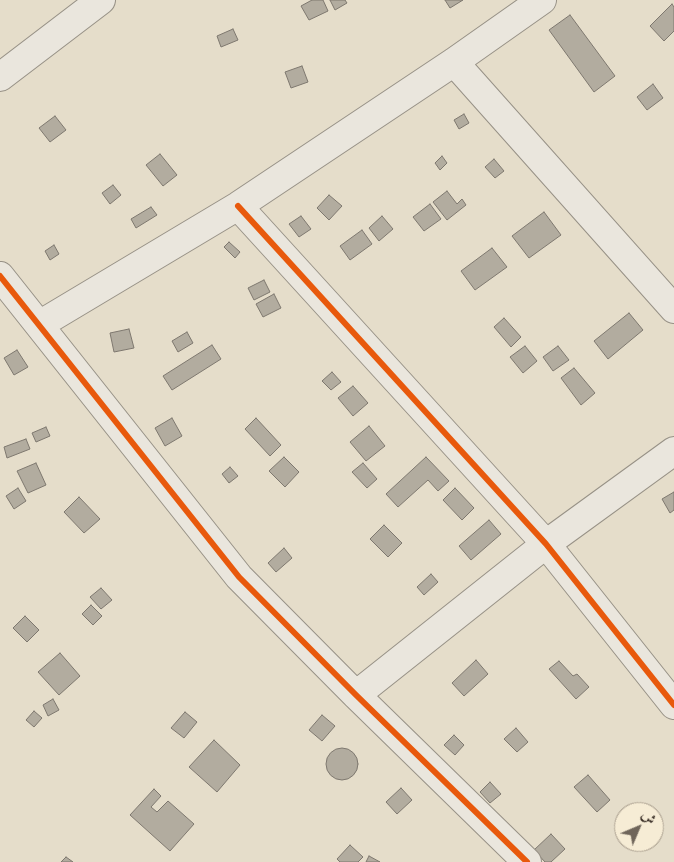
<!DOCTYPE html>
<html>
<head>
<meta charset="utf-8">
<style>
	body { margin:0 }
	#map { position:relative; width:674px; height:862px; overflow:hidden; background:#e5ddca; font-family:"Libre Caslon Text",Amiri,serif }
	canvas { display:block }
	.north { position:absolute; left:614px; top:802px; width:50px; height:50px; box-sizing:border-box; background:#f6ecd5; border:1px solid #a79c8c; border-radius:50%; rotate:45deg; font-size:14px; font-weight:700; line-height:20px; text-align:center; color:#30251e }
	.north::after { content:''; display:block; margin:auto; width:18px; height:22px; background:#6f655a; clip-path:polygon(50% 0,100% 100%,50% 72%,0 100%) }
</style>
</head>
<body>
<div id="map">
<canvas width="674" height="862"></canvas>
<div class="north">ش</div>
</div>
<script>
const ctx = document.querySelector('canvas').getContext('2d');
ctx.lineJoin = 'round';
function fillPath(path, color) {
  ctx.fillStyle = color;
  ctx.fill(path, 'evenodd');
}
function poly(rows) {
  const path = new Path2D();
  for (const r of rows) {
    if (r.length === 3) {
      path.moveTo(r[0] + r[2], r[1]);
      path.arc(r[0], r[1], r[2], 0, 2 * Math.PI);
      continue;
    }
    path.moveTo(r[0], r[1]);
    for (let i = 2; i < r.length; i += 2) path.lineTo(r[i], r[i + 1]);
  }
  return path;
}
function trace(path, color, width, dash) {
  ctx.strokeStyle = color;
  ctx.lineWidth = width;
  ctx.lineCap = dash ? 'butt' : 'round';
  ctx.setLineDash(dash || []);
  ctx.stroke(path);
}
const building = poly([
	[312,0,323,0,328,11,309,20,301,6,312,0],
	[330,0,345,0,347,3,335,10,330,0],
	[445,0,463,0,450,8,445,0],
	[672,4,674,7,674,31,664,41,650,26,672,4],
	[570,15,615,76,594,92,549,30,570,15],
	[233,29,238,40,221,47,217,36,233,29],
	[302,66,308,82,291,88,285,72,302,66],
	[653,84,663,98,647,110,637,97,653,84],
	[464,114,469,123,459,129,454,120,464,114],
	[55,116,66,130,50,142,39,128,55,116],
	[160,154,177,175,163,186,146,165,160,154],
	[442,156,447,163,440,170,435,163,442,156],
	[494,159,504,171,495,178,485,167,494,159],
	[113,185,121,195,110,204,102,193,113,185],
	[447,191,457,204,462,199,466,205,447,220,433,202,447,191],
	[329,195,342,206,329,220,317,208,329,195],
	[430,204,441,219,424,231,413,217,430,204],
	[151,207,157,215,136,228,131,219,151,207],
	[544,212,561,235,529,258,512,236,544,212],
	[301,216,311,229,299,237,289,224,301,216],
	[382,216,393,229,379,241,369,228,382,216],
	[362,230,372,244,350,260,340,246,362,230],
	[229,242,240,252,235,258,224,247,229,242],
	[54,245,59,254,50,260,45,251,54,245],
	[492,248,507,267,475,290,461,271,492,248],
	[264,280,270,292,254,300,248,288,264,280],
	[274,294,281,308,263,317,256,304,274,294],
	[629,313,643,330,608,359,594,341,629,313],
	[504,318,521,337,511,347,494,327,504,318],
	[129,329,134,348,114,352,110,333,129,329],
	[187,332,193,343,178,352,172,341,187,332],
	[212,345,221,359,172,390,163,376,212,345],
	[525,346,537,361,523,373,510,357,525,346],
	[558,346,569,360,553,371,543,357,558,346],
	[17,350,28,367,14,375,4,358,17,350],
	[574,368,595,393,581,405,561,378,574,368],
	[332,372,341,382,331,390,322,381,332,372],
	[353,386,368,403,353,416,338,398,353,386],
	[172,418,182,436,165,446,155,428,172,418],
	[256,418,281,445,270,456,245,429,256,418],
	[369,426,385,446,366,461,350,442,369,426],
	[46,427,50,436,36,442,32,433,46,427],
	[26,439,30,449,7,458,4,447,26,439],
	[284,457,299,472,285,487,269,471,284,457],
	[426,457,449,481,438,491,428,480,398,507,386,494,426,457],
	[36,463,46,485,28,493,17,471,36,463],
	[363,463,377,479,367,488,352,472,363,463],
	[230,467,238,476,229,483,222,474,230,467],
	[18,488,26,501,14,509,6,496,18,488],
	[455,488,474,508,462,520,443,500,455,488],
	[674,492,674,510,670,513,662,499,674,492],
	[79,497,100,519,84,533,64,512,79,497],
	[489,520,501,534,471,560,459,546,489,520],
	[384,525,402,543,388,557,370,539,384,525],
	[284,548,292,558,276,572,268,563,284,548],
	[431,574,438,582,424,595,417,587,431,574],
	[101,588,112,600,101,609,90,597,101,588],
	[91,605,102,616,93,625,82,614,91,605],
	[25,616,39,630,27,642,13,628,25,616],
	[60,653,80,676,59,695,38,672,60,653],
	[476,660,488,674,464,696,452,683,476,660],
	[559,661,573,676,577,674,589,687,576,699,549,669,559,661],
	[53,699,59,710,48,716,43,705,53,699],
	[34,711,42,718,34,727,26,720,34,711],
	[185,712,197,722,184,738,171,728,185,712],
	[322,715,335,726,322,741,309,730,322,715],
	[516,728,528,742,517,752,504,739,516,728],
	[454,735,464,745,455,755,444,745,454,735],
	[214,740,240,765,217,792,189,767,214,740],
	[342,764,16],
	[588,775,610,800,597,812,574,787,588,775],
	[490,782,501,794,490,803,480,792,490,782],
	[401,788,412,800,397,814,386,802,401,788],
	[154,789,161,796,151,807,157,812,168,801,194,824,170,851,130,815,154,789],
	[551,834,565,849,551,862,545,862,534,850,551,834],
	[350,845,363,857,358,862,340,862,337,859,350,845],
	[369,856,380,862,366,862,369,856],
	[66,857,73,862,61,862,66,857]
]);
const minor = poly([
	[454,62,674,309],
	[0,77,101,0],
	[238,206,546,544,674,705],
	[0,276,239,577,356,695,527,862],
	[39,325,238,206,454,62,542,0],
	[356,695,546,544,674,451]
]);
const cycleway = poly([
	[238,206,546,544,674,705],
	[0,276,239,577,356,695,527,862]
]);
fillPath(building, '#b2ac9f');
trace(building, '#7e786f', 1);
trace(minor, '#979186', 30);
trace(minor, '#eae6dd', 28);
trace(cycleway, '#e8590c', 6);
</script>
</body>
</html>
